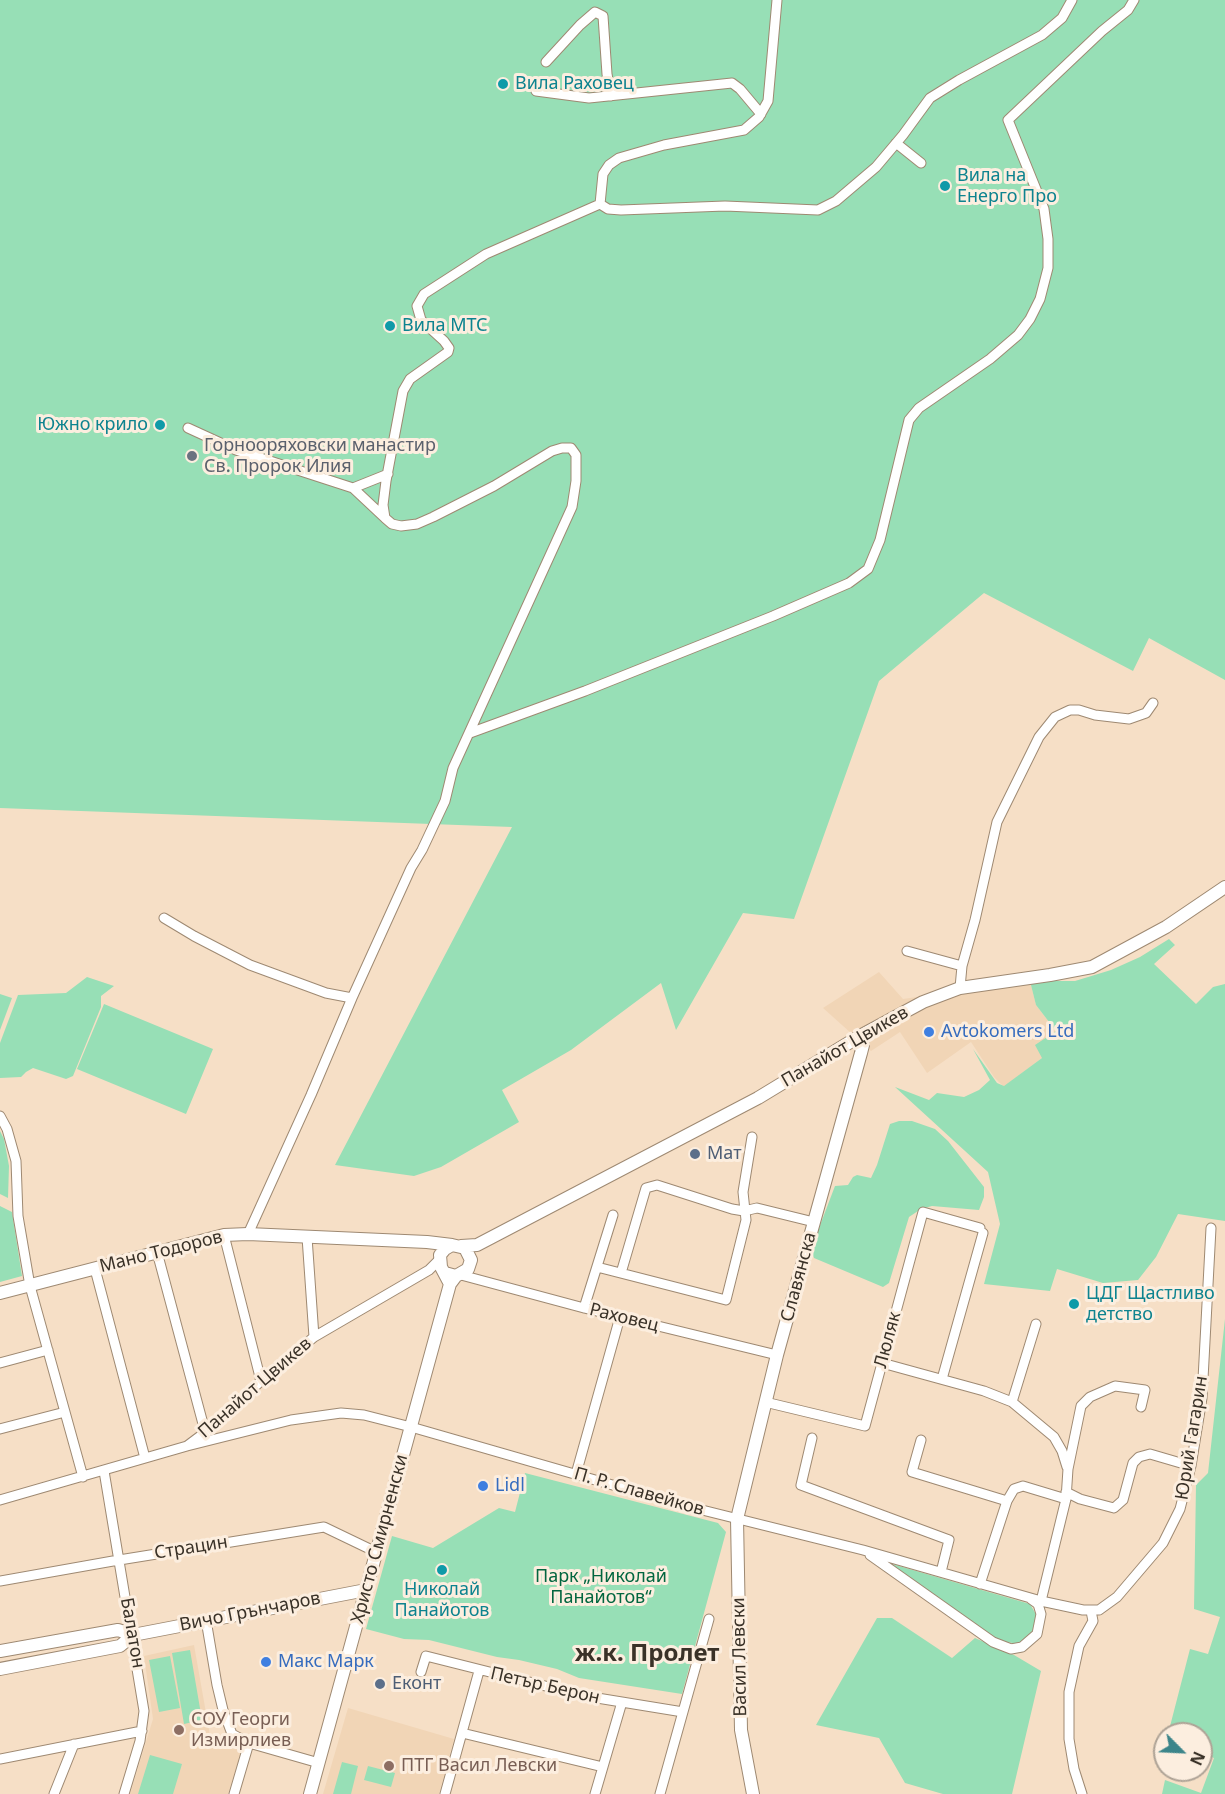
<!DOCTYPE html>
<html>
<head>
<meta charset="utf-8">
<style>
	body { margin:0 }
	#map { position:relative; width:1225px; height:1794px; overflow:hidden; background:#f6dfc6; font-family:"Noto Sans",sans-serif }
	canvas { display:block }
	.north { position:absolute; left:1153px; top:1722px; width:60px; height:60px; box-sizing:border-box; background:#fceedf; border:2px solid #aea396; border-radius:50%; rotate:114deg; font-size:16px; font-weight:700; line-height:24px; text-align:center; color:#3a3228 }
	.north::after { content:''; display:block; margin:auto; width:21px; height:27px; background:#3c858a; clip-path:polygon(50% 0,100% 100%,50% 72%,0 100%) }
</style>
</head>
<body>
<div id="map">
<canvas width="1225" height="1794"></canvas>
<div class="north">N</div>
</div>
<script>
const ctx = document.querySelector('canvas').getContext('2d');
ctx.lineJoin = 'round';
function fillPath(path, color) {
  ctx.fillStyle = color;
  ctx.fill(path, 'evenodd');
}
function poly(rows) {
  const path = new Path2D();
  for (const r of rows) {
    path.moveTo(r[0], r[1]);
    for (let i = 2; i < r.length; i += 2) path.lineTo(r[i], r[i + 1]);
  }
  return path;
}
function trace(path, color, width, dash) {
  ctx.strokeStyle = color;
  ctx.lineWidth = width;
  ctx.lineCap = dash ? 'butt' : 'round';
  ctx.setLineDash(dash || []);
  ctx.stroke(path);
}
function write(font, color, halo, rows, align = 'center') {
  ctx.font = font + ' "Noto Sans",sans-serif';
  ctx.lineWidth = 6;
  ctx.setLineDash([]);
  ctx.textBaseline = 'middle';
  ctx.strokeStyle = halo;
  ctx.fillStyle = color;
  for (const [text, x, y, turn = 0] of rows) {
    ctx.save();
    ctx.translate(x, y);
    ctx.rotate((+turn || 0) * Math.PI / 180);
    ctx.textAlign = isNaN(turn) ? turn : align;
    if (halo) ctx.strokeText(text, 0, 0);
    ctx.fillText(text, 0, 0);
    ctx.restore();
  }
}
const built = poly([
	[879,972,903,999,1030,981,1036,1005,1056,1031,1042,1058,1004,1087,994,1077,971,1042,927,1073,900,1032,871,1051,823,1008],
	[194,1645,211,1741,242,1750,228,1794,130,1794,153,1719,144,1656],
	[348,1708,454,1739,439,1794,323,1794]
]);
const green = poly([
	[0,0,1225,0,1225,680,1149,638,1133,671,984,593,879,681,794,919,743,913,676,1030,661,983,571,1050,502,1090,519,1122,441,1167,414,1176,335,1165,512,827,0,808],
	[1169,939,1175,945,1154,964,1196,1004,1213,987,1225,984,1225,1221,1178,1214,1156,1257,1138,1280,1103,1283,1057,1269,1050,1291,984,1284,1000,1224,988,1172,895,1087,929,1100,937,1093,964,1097,979,1090,990,1080,973,1049,997,1083,1004,1086,1042,1058,1035,1045,1056,1031,1036,1005,1030,981,1075,981,1111,970,1140,957],
	[87,977,114,986,101,996,101,1007,73,1076,66,1079,33,1068,26,1072,21,1077,0,1078,0,1043,18,995,66,993],
	[0,994,12,998,0,1030],
	[104,1004,213,1049,186,1114,77,1069],
	[899,1121,912,1121,935,1129,948,1141,984,1187,984,1197,979,1210,932,1206,921,1209,909,1217,889,1283,883,1287,814,1258,811,1249,835,1186,848,1185,853,1177,857,1175,871,1178,877,1165,890,1124],
	[0,1131,4,1139,9,1166,8,1198,0,1194],
	[0,1206,12,1212,22,1276,0,1282],
	[1225,1319,1225,1794,1162,1794,1165,1780,1201,1793,1214,1758,1201,1753,1201,1734,1168,1734,1190,1649,1208,1654,1220,1617,1194,1609,1196,1485,1208,1473],
	[525,1473,718,1523,726,1532,682,1694,579,1678,557,1669,519,1660,497,1657,429,1640,404,1639,366,1629,392,1536,433,1548,499,1508,515,1512],
	[892,1564,1030,1604,1037,1616,1036,1626,1025,1640,1019,1644,1000,1641,893,1568],
	[877,1618,892,1618,952,1658,975,1638,1014,1655,1041,1671,1012,1794,943,1794,905,1783,879,1738,816,1725],
	[190,1650,202,1720,184,1724,172,1653],
	[170,1656,180,1708,159,1712,149,1660],
	[150,1755,182,1764,173,1794,138,1794],
	[342,1762,358,1766,351,1794,333,1794],
	[368,1766,395,1773,391,1787,364,1780]
]);
const street = poly([
	[546,62,580,25,595,12,603,16,607,74,611,96],
	[536,91,589,98,732,83,740,89,761,114],
	[896,143,921,163],
	[600,204,608,209,621,210,725,206,818,210,836,201,876,167,903,135,930,98,959,80,1042,35,1062,18,1072,0],
	[188,428,236,450,353,488,385,518],
	[353,488,388,474],
	[470,733,585,691,773,616,849,583,868,569,880,540,909,420,919,408,990,359,1018,335,1030,319,1040,299,1048,268,1048,239,1044,209,1008,120,1102,31,1128,10,1134,0],
	[164,918,194,936,250,965,326,993,352,998],
	[907,951,962,966],
	[960,988,962,966,975,920,997,822,1039,737,1055,717,1070,710,1079,710,1095,715,1129,719,1146,713,1153,703],
	[0,1116,7,1129,16,1161,18,1216,30,1286,83,1477],
	[248,1234,311,1095,352,998,411,868,422,850,445,801,453,768,572,507,576,481,576,455,571,448,562,448,552,451,494,486,433,517,417,524,401,526,392,524,385,518,383,505,386,481,403,391,410,379,448,352,449,348,444,341,421,320,417,306,424,294,486,254,600,204,603,174,609,165,619,158,664,145,744,130,759,117,768,101,777,0],
	[224,1235,261,1381],
	[307,1237,314,1337],
	[157,1252,206,1435],
	[597,1267,726,1300,746,1220,743,1192,752,1137],
	[95,1269,145,1458],
	[621,1273,646,1188,657,1185,732,1209,744,1211,757,1208,814,1222],
	[461,1275,584,1308,777,1355],
	[584,1308,613,1215],
	[0,1363,48,1350],
	[882,1363,984,1391,1012,1402,1054,1437,1062,1451,1067,1467],
	[942,1379,983,1233],
	[765,1402,865,1426,923,1212,980,1228],
	[1012,1402,1036,1324],
	[0,1429,65,1412],
	[812,1438,801,1485,949,1540,941,1572],
	[921,1440,912,1472,1007,1501],
	[187,1446,291,1420,341,1413,364,1415,411,1427,682,1505,863,1550,1041,1601,1083,1610,1099,1610,1117,1597,1163,1543,1180,1509,1191,1466,1202,1398,1211,1228],
	[104,1471,144,1711,140,1741,124,1794],
	[576,1474,620,1317],
	[1066,1492,1080,1499,1114,1508,1123,1500,1133,1463,1139,1457,1150,1454,1191,1466],
	[0,1500,187,1446,207,1431,261,1381,314,1337,429,1270,440,1259],
	[870,1555,993,1642,1011,1649,1022,1647,1037,1634,1041,1614,1038,1604,1031,1599],
	[0,1581,113,1561,324,1527,376,1552],
	[980,1584,1007,1501,1014,1489,1023,1486,1066,1499],
	[1041,1601,1066,1499,1068,1469,1081,1406,1090,1397,1115,1386,1145,1390,1141,1407],
	[206,1620,217,1685,223,1710,232,1734,249,1743,319,1763],
	[421,1672,426,1656,585,1696,683,1712],
	[462,1733,603,1767],
	[0,1759,142,1731],
	[54,1794,74,1744],
	[234,1794,249,1743],
	[445,1794,479,1671],
	[595,1794,622,1702],
	[660,1794,709,1619],
	[1082,1794,1074,1769,1069,1739,1069,1692,1079,1646,1093,1621,1091,1611]
]);
const secondary = poly([
	[461,1246,477,1245,758,1098,860,1036,923,1002,960,988,1050,975,1092,967,1166,927,1225,887],
	[445,1273,456,1276,468,1269,471,1260,465,1248,452,1245,445,1249,440,1255,441,1267,450,1284],
	[0,1293,224,1235,248,1234,427,1242,452,1245],
	[0,1651,118,1630,133,1635,366,1590],
	[0,1669,120,1646,133,1635],
	[310,1794,450,1284,456,1276],
	[753,1794,741,1730,737,1519,777,1355,861,1053,863,1045,860,1036]
]);
const markers = [
	[503,84,6,"#0f9aa8"],
	[945,186,6,"#0f9aa8"],
	[390,326,6,"#0f9aa8"],
	[160,425,6,"#0f9aa8"],
	[192,456,6,"#6b7280"],
	[929,1032,6,"#3f7fe0"],
	[695,1154,6,"#5c6f8a"],
	[1074,1304,6,"#0f9aa8"],
	[483,1486,6,"#3f7fe0"],
	[442,1570,6,"#0f9aa8"],
	[266,1662,6,"#3f7fe0"],
	[380,1684,6,"#5c6f8a"],
	[179,1730,6,"#8d6e63"],
	[389,1766,6,"#8d6e63"]
];
const cultureNames = [
	["Вила Раховец",515,84],
	["Вила на",957,176],
	["Енерго Про",957,197],
	["Вила МТС",402,326],
	["Южно крило",148,425,"right"],
	["ЦДГ Щастливо",1086,1294],
	["детство",1086,1315],
	["Николай",442,1590,"center"],
	["Панайотов",442,1611,"center"]
];
const worshipNames = [
	["Горнооряховски манастир",204,446],
	["Св. Пророк Илия",204,467]
];
const shopNames = [
	["Avtokomers Ltd",941,1032],
	["Lidl",495,1486],
	["Макс Марк",278,1662]
];
const streetNames = [
	["Панайот Цвикев",845,1047,-30],
	["Мано Тодоров",161,1252,-14],
	["Славянска",799,1277,-75],
	["Раховец",624,1318,14],
	["Люляк",888,1340,-75],
	["Панайот Цвикев",255,1388,-41],
	["Юрий Гагарин",1192,1438,-81],
	["П. Р. Славейков",639,1492,16],
	["Христо Смирненски",380,1539,-75],
	["Страцин",191,1548,-9],
	["Вичо Грънчаров",250,1612,-11],
	["Балатон",132,1633,80],
	["Васил Левски",740,1657,-91],
	["Петър Берон",545,1686,13]
];
const serviceNames = [
	["Мат",707,1154],
	["Еконт",392,1684]
];
const parkNames = [
	["Парк „Николай",601,1577],
	["Панайотов“",601,1598]
];
const educationNames = [
	["СОУ Георги",191,1720],
	["Измирлиев",191,1741],
	["ПТГ Васил Левски",401,1766]
];
const districtNames = [
	["ж.к. Пролет",647,1654]
];
fillPath(built, '#f1d5b6');
fillPath(green, '#97dfb6');
trace(street, '#9e8972', 11);
trace(secondary, '#9e8972', 14);
trace(street, '#fff', 9);
trace(secondary, '#fff', 12);
for (const [x, y, r, color] of markers) {
  const dot = new Path2D();
  dot.arc(x, y, r, 0, 2 * Math.PI);
  ctx.fillStyle = color;
  ctx.fill(dot);
  trace(dot, '#fceedf', 2);
}
write('18px', '#0d838f', '#fceedf', cultureNames, 'left');
write('18px', '#5b616d', '#fceedf', worshipNames, 'left');
write('18px', '#366cbe', '#fceedf', shopNames, 'left');
write('18px', '#3a3228', '#fceedf', streetNames);
write('18px', '#4e5e75', '#fceedf', serviceNames, 'left');
write('18px', '#02663f', '#fceedf', parkNames);
write('18px', '#785e54', '#fceedf', educationNames, 'left');
write('bold 24px', '#3a3228', '#fceedf', districtNames);
</script>
</body>
</html>
